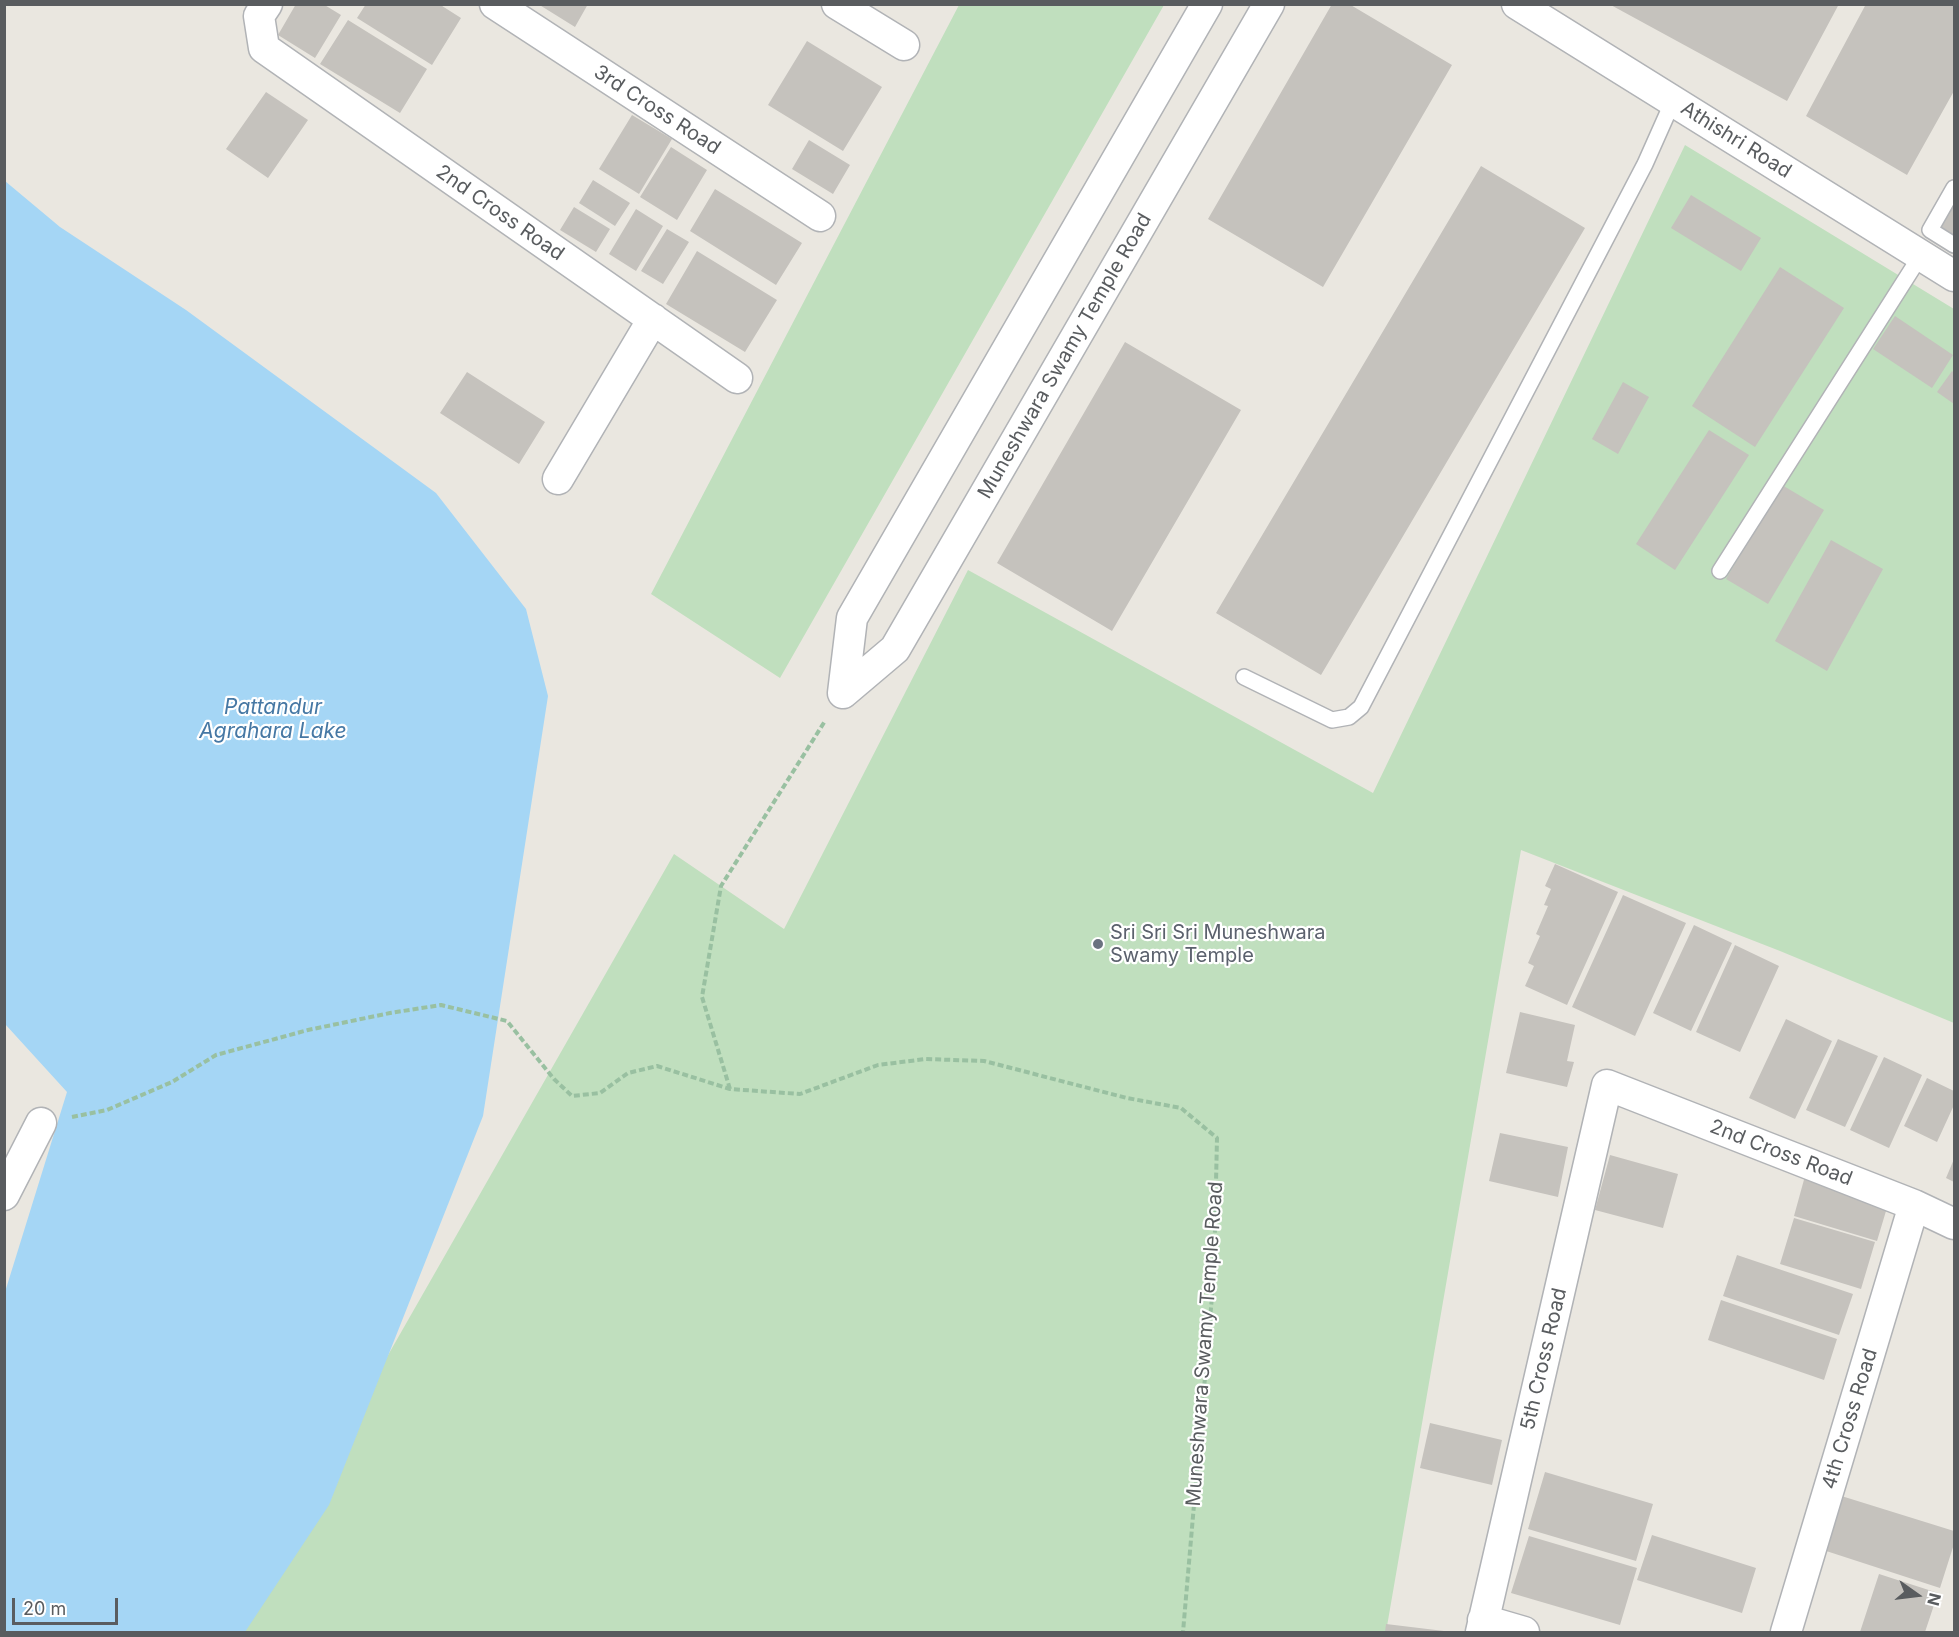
<!DOCTYPE html>
<html>
<head>
<meta charset="utf-8">
<style>
	body { margin:0 }
	#map { position:relative; width:1959px; height:1637px; overflow:hidden; background:#eae7e0; font-family:Inter,sans-serif }
	canvas { display:block }
	.frame { position:absolute; inset:0; border:6px solid #595c5f; pointer-events:none }
	.north { position:absolute; left:1887px; top:1565px; width:60px; height:60px; -webkit-text-stroke:4px #fff; paint-order:stroke; rotate:104deg; font-size:16px; font-weight:700; line-height:24px; text-align:center; color:#595c5f }
	.north::after { content:''; display:block; margin:auto; width:21px; height:27px; background:#595c5f; clip-path:polygon(50% 0,100% 100%,50% 72%,0 100%) }
	.scale { position:absolute; left:12px; top:1598px; width:106px; height:27px; box-sizing:border-box; border:3px solid #595c5f; border-top:0; padding-left:8px; font-size:18px; line-height:21px; white-space:nowrap; color:#595c5f; -webkit-text-stroke:4px #fff; paint-order:stroke }
</style>
</head>
<body>
<div id="map">
<canvas width="1959" height="1637"></canvas>
<div class="frame"></div>
<div class="north">N</div>
<div class="scale">20 m</div>
</div>
<script>
const ctx = document.querySelector('canvas').getContext('2d');
ctx.lineJoin = 'round';
function fillPath(path, color) {
  ctx.fillStyle = color;
  ctx.fill(path, 'evenodd');
}
function poly(rows) {
  const path = new Path2D();
  for (const r of rows) {
    path.moveTo(r[0], r[1]);
    for (let i = 2; i < r.length; i += 2) path.lineTo(r[i], r[i + 1]);
  }
  return path;
}
function trace(path, color, width, dash) {
  ctx.strokeStyle = color;
  ctx.lineWidth = width;
  ctx.lineCap = dash ? 'butt' : 'round';
  ctx.setLineDash(dash || []);
  ctx.stroke(path);
}
function write(font, color, halo, rows, align = 'center') {
  ctx.font = font + ' Inter,sans-serif';
  ctx.lineWidth = 4.5;
  ctx.setLineDash([]);
  ctx.textBaseline = 'middle';
  ctx.strokeStyle = halo;
  ctx.fillStyle = color;
  for (const [text, x, y, turn = 0] of rows) {
    ctx.save();
    ctx.translate(x, y);
    ctx.rotate((+turn || 0) * Math.PI / 180);
    ctx.textAlign = isNaN(turn) ? turn : align;
    if (halo) ctx.strokeText(text, 0, 0);
    ctx.fillText(text, 0, 0);
    ctx.restore();
  }
}
const green = poly([
	[959,5,1164,5,780,678,651,594],
	[1685,145,1954,309,1954,1023,1780,951,1521,850,1386,1632,230,1632,674,854,784,929,968,570,1373,793]
]);
const water = poly([
	[5,181,60,227,186,310,436,493,526,609,548,696,483,1116,329,1505,245,1632,5,1632,5,1292,67,1092,5,1024]
]);
const building = poly([
	[296,4,323,4,341,15,315,58,278,35],
	[366,4,439,4,461,18,432,65,357,18],
	[538,4,588,4,575,27],
	[1332,4,1349,4,1452,65,1323,287,1208,219],
	[1609,4,1839,4,1787,101],
	[1866,4,1954,4,1954,91,1907,175,1806,116],
	[348,20,427,69,400,113,320,64],
	[807,41,882,87,843,151,768,105],
	[266,92,308,120,268,178,226,149],
	[632,115,672,139,639,194,599,169],
	[809,140,850,165,833,194,792,169],
	[671,147,707,170,677,220,640,197],
	[1481,166,1585,228,1321,675,1216,613],
	[593,180,630,203,615,226,579,203],
	[715,189,802,243,776,285,690,231],
	[1691,195,1761,238,1741,271,1671,228],
	[1954,195,1954,235,1937,224],
	[574,207,610,229,596,252,560,230],
	[636,209,663,226,636,271,609,254],
	[667,229,689,242,663,284,641,271],
	[697,251,777,300,745,352,666,304],
	[1780,267,1844,308,1755,447,1692,406],
	[1895,316,1953,355,1932,388,1873,349],
	[1125,342,1241,410,1112,631,997,563],
	[1952,371,1954,373,1954,404,1937,392],
	[467,372,545,422,519,464,440,413],
	[1623,382,1649,397,1618,454,1592,439],
	[1709,430,1749,455,1675,570,1636,544],
	[1782,485,1824,510,1768,604,1726,579],
	[1831,540,1883,569,1827,671,1775,641],
	[1555,864,1618,892,1567,1005,1525,986,1534,966,1528,963,1540,936,1536,934,1548,906,1544,905,1551,889,1545,886],
	[1623,895,1686,923,1635,1036,1572,1007],
	[1694,925,1732,943,1691,1031,1653,1013],
	[1735,945,1779,966,1740,1052,1696,1032],
	[1520,1012,1575,1025,1567,1061,1574,1062,1567,1087,1506,1073],
	[1786,1019,1832,1041,1795,1119,1749,1098],
	[1838,1039,1878,1056,1845,1127,1806,1110],
	[1884,1057,1922,1075,1889,1148,1850,1130],
	[1927,1078,1954,1091,1954,1105,1937,1142,1904,1126],
	[1500,1133,1568,1147,1558,1197,1489,1181],
	[1610,1155,1678,1174,1663,1228,1595,1210],
	[1954,1159,1954,1182,1946,1178],
	[1805,1176,1889,1201,1877,1241,1794,1216],
	[1794,1218,1875,1242,1861,1289,1780,1264],
	[1737,1255,1853,1294,1839,1335,1723,1296],
	[1721,1300,1837,1339,1824,1380,1708,1340],
	[1430,1423,1502,1440,1492,1485,1420,1468],
	[1545,1472,1653,1504,1636,1561,1528,1529],
	[1835,1494,1954,1531,1954,1544,1940,1588,1817,1548],
	[1652,1535,1756,1568,1742,1613,1637,1580],
	[1529,1536,1637,1568,1620,1625,1511,1593],
	[1879,1574,1938,1593,1925,1632,1860,1632],
	[1386,1624,1444,1631,1444,1632,1385,1632]
]);
const path = poly([
	[730,1089,702,997,721,886,825,721],
	[72,1117,107,1110,172,1082,216,1055,308,1030,390,1013,441,1005,507,1021,554,1079,572,1096,600,1093,628,1073,657,1066,730,1089,800,1094,878,1065,926,1059,984,1061,1127,1098,1181,1108,1217,1138,1214,1273,1183,1632]
]);
const lane = poly([
	[1954,188,1930,230,1954,245],
	[1720,571,1921,255],
	[1244,677,1332,720,1349,717,1361,707,1645,164,1673,101]
]);
const street = poly([
	[267,4,259,16,264,48,737,378],
	[495,4,820,216],
	[837,4,904,45],
	[1517,4,1954,276],
	[558,479,653,319],
	[843,693,895,649,1269,4],
	[843,693,852,618,1207,4],
	[4,1195,41,1123],
	[1483,1620,1524,1632],
	[1481,1632,1607,1085,1914,1205,1954,1224],
	[1786,1632,1914,1205]
]);
const markers = [
	[1098,944,6,"#6b7280"]
];
const streetNames = [
	["3rd Cross Road",657,110,33],
	["Athishri Road",1736,140,32],
	["2nd Cross Road",500,213,35],
	["Muneshwara Swamy Temple Road",1065,356,-60],
	["2nd Cross Road",1781,1153,21],
	["Muneshwara Swamy Temple Road",1205,1344,-86],
	["5th Cross Road",1544,1359,-77],
	["4th Cross Road",1850,1419,-73]
];
const worshipNames = [
	["Sri Sri Sri Muneshwara",1110,933],
	["Swamy Temple",1110,956]
];
const waterNames = [
	["Pattandur",273,708],
	["Agrahara Lake",273,732]
];
fillPath(green, '#c0dfbe');
fillPath(water, '#a5d6f5');
fillPath(building, '#c5c2bd');
trace(lane, '#b1b3b6', 18);
trace(street, '#b1b3b6', 33);
trace(path, '#99c0a1', 4, [6, 3]);
trace(lane, '#fff', 15);
trace(street, '#fff', 30);
for (const [x, y, r, color] of markers) {
  const dot = new Path2D();
  dot.arc(x, y, r, 0, 2 * Math.PI);
  ctx.fillStyle = color;
  ctx.fill(dot);
  trace(dot, '#fff', 2);
}
write('20px', '#595c5f', '#fff', streetNames);
write('20px', '#5b616d', '#fff', worshipNames, 'left');
write('italic 21px', '#4678a4', '#fff', waterNames);
</script>
</body>
</html>
